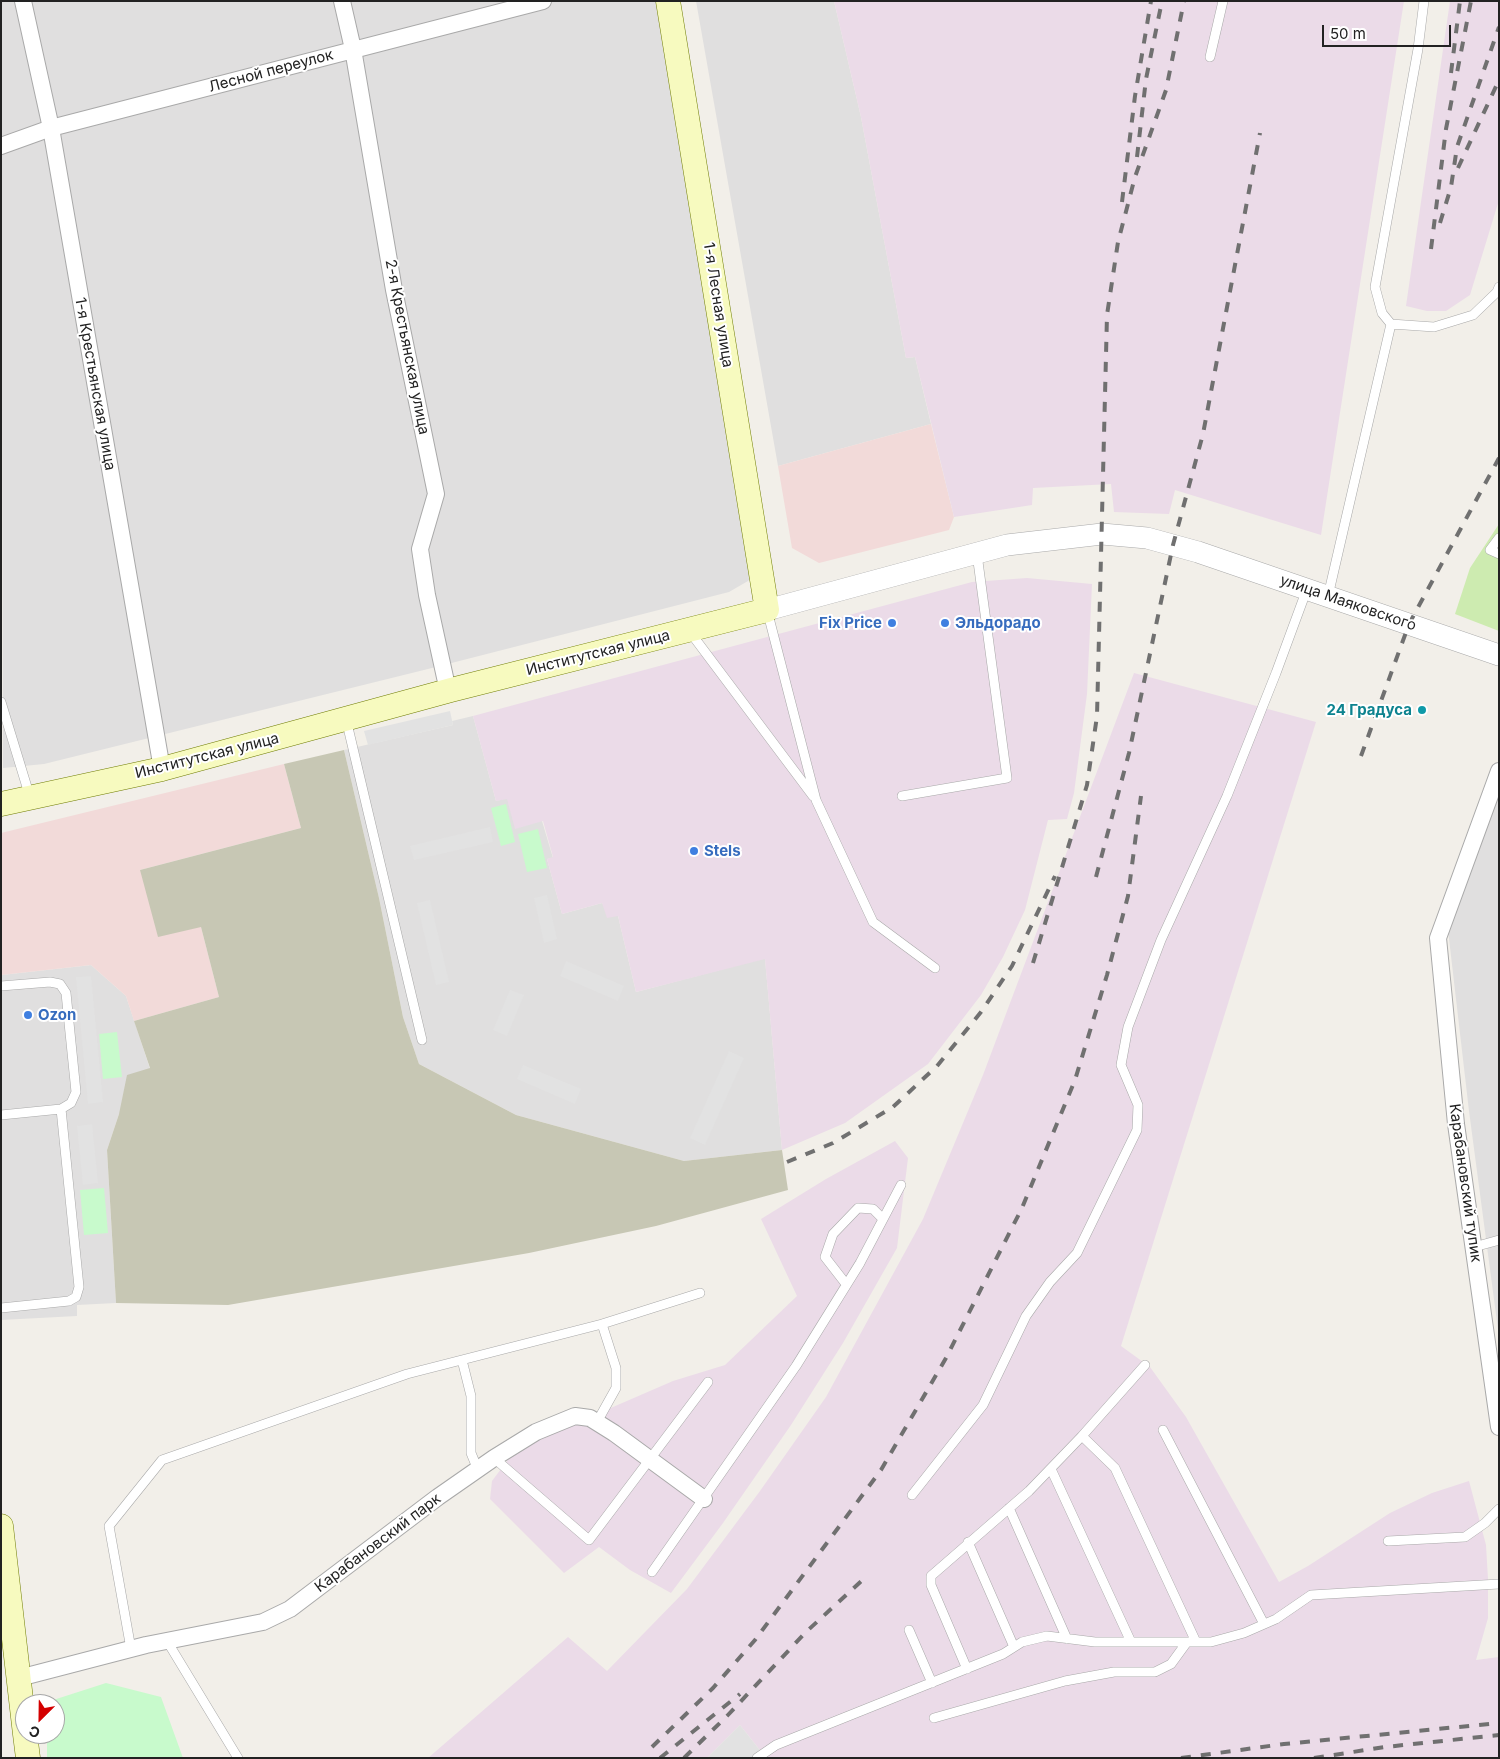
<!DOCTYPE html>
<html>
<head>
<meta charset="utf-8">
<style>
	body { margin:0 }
	#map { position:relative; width:1500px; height:1759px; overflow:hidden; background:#f2efe9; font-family:Inter,sans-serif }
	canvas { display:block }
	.frame { position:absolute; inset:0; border:2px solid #222; pointer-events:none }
	.north { position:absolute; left:15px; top:1694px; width:50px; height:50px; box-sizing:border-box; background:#fff; border:1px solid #a7a7a7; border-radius:50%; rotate:203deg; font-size:14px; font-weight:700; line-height:20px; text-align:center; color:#222 }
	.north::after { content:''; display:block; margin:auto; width:18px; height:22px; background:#d40000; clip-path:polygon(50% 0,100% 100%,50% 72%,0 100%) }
	.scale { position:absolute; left:1322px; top:25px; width:129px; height:22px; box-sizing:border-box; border:2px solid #222; border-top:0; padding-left:6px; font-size:15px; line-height:18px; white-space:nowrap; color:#222; -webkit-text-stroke:4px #fff; paint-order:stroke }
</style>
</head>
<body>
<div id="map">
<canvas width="1500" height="1759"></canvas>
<div class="frame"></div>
<div class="north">С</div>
<div class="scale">50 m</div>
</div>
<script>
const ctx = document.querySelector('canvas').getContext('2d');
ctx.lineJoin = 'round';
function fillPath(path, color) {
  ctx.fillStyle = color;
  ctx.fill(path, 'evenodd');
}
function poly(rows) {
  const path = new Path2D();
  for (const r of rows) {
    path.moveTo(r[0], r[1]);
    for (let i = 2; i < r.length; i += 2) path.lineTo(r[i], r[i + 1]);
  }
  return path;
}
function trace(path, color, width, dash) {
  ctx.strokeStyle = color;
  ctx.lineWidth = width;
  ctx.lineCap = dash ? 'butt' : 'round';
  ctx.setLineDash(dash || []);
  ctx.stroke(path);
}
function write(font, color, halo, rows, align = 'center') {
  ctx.font = font + ' Inter,sans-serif';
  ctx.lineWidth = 4;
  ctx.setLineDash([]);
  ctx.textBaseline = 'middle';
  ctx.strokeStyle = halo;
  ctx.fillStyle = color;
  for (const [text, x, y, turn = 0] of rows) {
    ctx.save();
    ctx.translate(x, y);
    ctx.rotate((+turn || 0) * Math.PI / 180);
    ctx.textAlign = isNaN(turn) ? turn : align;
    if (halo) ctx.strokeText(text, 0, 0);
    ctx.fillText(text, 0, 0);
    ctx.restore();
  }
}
const residential = poly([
	[1,1,659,1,753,575,748,581,729,592,432,668,44,764,3,768],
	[696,1,834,1,861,117,906,358,915,357,931,424,778,466],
	[473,716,496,801,507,798,542,821,553,858,547,859,562,914,602,903,618,916,636,992,765,958,782,1150,684,1161,516,1115,419,1064,403,1017,379,898,344,750,453,725,452,721],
	[1499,792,1499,1337,1469,1111,1448,930],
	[91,965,126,996,150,1069,119,1114,107,1150,116,1303,77,1305,77,1316,1,1320,1,975]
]);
const commercial = poly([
	[931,424,954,517,949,530,819,563,792,548,778,466],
	[284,764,301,828,140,870,201,927,219,997,134,1021,126,996,91,965,1,975,1,833]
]);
const industrial = poly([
	[834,1,1404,1,1321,535,1175,490,1169,514,1114,512,1111,484,1033,488,1032,505,954,517,915,357,906,358,861,117],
	[1450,1,1499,1,1499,200,1470,295,1446,311,1427,311,1406,306],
	[1027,578,1092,584,1087,694,1074,793,1067,819,1048,820,1025,910,1003,957,981,995,928,1064,845,1123,782,1150,765,959,636,992,618,916,607,918,602,903,562,914,547,859,553,857,543,821,515,829,507,799,496,801,473,716,972,582],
	[1134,673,1316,722,1121,1346,1150,1367,1186,1417,1279,1582,1308,1566,1390,1513,1432,1493,1469,1481,1486,1545,1488,1579,1488,1618,1476,1660,1499,1657,1499,1758,769,1758,759,1749,740,1725,707,1758,428,1758,568,1637,607,1671,687,1589,760,1491,826,1397,923,1219,983,1075],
	[895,1141,908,1158,897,1248,843,1343,791,1425,723,1523,671,1593,630,1570,599,1547,564,1573,490,1499,492,1481,510,1457,523,1446,673,1381,725,1365,797,1296,761,1219,826,1179]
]);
const construction = poly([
	[344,750,379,898,403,1017,419,1064,516,1115,684,1161,782,1150,788,1190,656,1226,529,1253,228,1305,116,1303,107,1150,119,1114,127,1075,150,1068,134,1021,219,997,201,927,158,937,140,870,301,828,284,764]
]);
const grass = poly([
	[1499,524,1499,631,1455,614,1470,568]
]);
const park = poly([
	[506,804,515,842,501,846,491,808],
	[538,829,547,868,527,872,518,834],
	[117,1032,122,1077,103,1079,99,1034],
	[104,1188,108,1233,84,1235,80,1190],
	[106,1683,161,1697,183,1758,47,1758,47,1734,55,1734,55,1704,47,1704,47,1702]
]);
const parking = poly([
	[450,711,453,725,368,745,364,731],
	[490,827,493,842,414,860,410,846],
	[547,895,557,939,544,943,534,898],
	[430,900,449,982,436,985,417,903],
	[566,961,624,986,618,1001,560,976],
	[91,976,103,1102,88,1104,76,977],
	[510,990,524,995,507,1036,493,1030],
	[729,1051,744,1058,705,1145,690,1138],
	[523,1065,581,1089,575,1104,517,1079],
	[92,1124,98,1183,83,1185,77,1126],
	[740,1725,759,1749,769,1758,707,1758]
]);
const service = poly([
	[1424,1,1418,49,1375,287,1382,313,1391,324,1434,327,1473,315,1497,292,1499,287],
	[1210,57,1223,1],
	[1499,538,1490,550,1499,554],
	[1328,596,1391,324],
	[767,610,816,800,873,922,935,968],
	[690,632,813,796],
	[1,702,30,797],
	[346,719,422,1040],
	[902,796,1007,778,977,554],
	[1,986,50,982,60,984,66,993,76,1092,71,1103,61,1109,1,1115],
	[1474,1247,1499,1240],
	[846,1284,825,1257,833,1234,858,1208,873,1209,883,1219],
	[1,1308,69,1301,76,1297,79,1287,61,1109],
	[462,1360,471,1396,471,1453,478,1470],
	[597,1422,616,1388,616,1368,602,1324],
	[1163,1430,1264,1624],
	[1082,1436,1115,1468,1196,1642],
	[494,1458,589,1540,708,1382],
	[1051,1469,1131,1642],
	[912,1495,983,1405,1026,1316,1050,1282,1077,1253,1137,1130,1138,1105,1121,1065,1128,1027,1161,940,1227,796,1276,673,1307,589],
	[1009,1508,1067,1639],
	[1388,1541,1465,1537,1485,1523,1499,1509],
	[968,1542,1014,1647],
	[652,1572,796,1366,860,1263,901,1185],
	[909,1630,932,1683],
	[167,1641,238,1758],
	[131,1649,109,1526,162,1460,407,1374,602,1324,700,1293],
	[967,1669,931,1585,931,1576,1029,1491,1082,1436,1145,1365],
	[934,1718,1065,1681,1114,1672,1155,1672,1171,1664,1187,1642],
	[757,1758,776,1745,1003,1654,1022,1642,1047,1636,1095,1642,1211,1642,1244,1633,1276,1619,1311,1595,1499,1584]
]);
const minor = poly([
	[23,1,51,128,162,769],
	[342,1,353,49,394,290,436,494,420,549,427,595,448,691],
	[1,146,51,128,543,1],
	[1499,771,1438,938,1456,1124,1499,1427],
	[19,1678,146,1645,263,1622,290,1609,438,1497,494,1458,536,1432,575,1416,590,1418,614,1433,704,1499]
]);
const tertiary = poly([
	[767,610,1007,545,1102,534,1147,538,1198,552,1499,655]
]);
const secondary = poly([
	[1,804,162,769,451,690,767,610,668,1],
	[1,1526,25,1734],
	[25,1734,28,1758]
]);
const rail = poly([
	[1451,73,1460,1],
	[1137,157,1146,79,1162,1],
	[1458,168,1499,80],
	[1122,202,1135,96,1151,1],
	[1440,223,1451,187,1457,147,1499,27],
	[1431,249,1446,129,1471,1],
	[1361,756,1409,624,1499,458],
	[1096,877,1129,753,1173,545,1203,434,1260,133],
	[1033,963,1087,785,1097,716,1107,315,1118,242,1135,177,1166,90,1184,1],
	[787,1162,833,1143,893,1107,937,1066,981,1012,1012,966,1055,876],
	[652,1747,713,1688,755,1640,881,1470,946,1358,1022,1208,1075,1080,1107,975,1128,896,1141,796],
	[660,1758,740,1694],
	[684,1758,727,1716,806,1632,868,1575],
	[1181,1758,1284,1744,1499,1723],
	[1314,1758,1385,1747,1499,1735]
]);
const markers = [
	[892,623,5,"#3f7fe0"],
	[945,623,5,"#3f7fe0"],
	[1422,710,5,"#0f9aa8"],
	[694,851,5,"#3f7fe0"],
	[28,1015,5,"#3f7fe0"]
];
const streetNames = [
	["Лесной переулок",271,71,-15],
	["1-я Лесная улица",718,305,81],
	["2-я Крестьянская улица",407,347,79],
	["1-я Крестьянская улица",95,384,80],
	["улица Маяковского",1348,603,19],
	["Институтская улица",598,653,-14],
	["Институтская улица",207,756,-14],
	["Карабановский тупик",1465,1183,82],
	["Карабановский парк",378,1543,-37]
];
const shopNames = [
	["Fix Price",882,623,"right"],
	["Эльдорадо",955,623],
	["Stels",704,851],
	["Ozon",38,1015]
];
const cultureNames = [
	["24 Градуса",1412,710]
];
fillPath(residential, '#e0dfdf');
fillPath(commercial, '#f2dad9');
fillPath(industrial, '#ebdbe8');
fillPath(construction, '#c7c7b4');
fillPath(grass, '#cdebb0');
fillPath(park, '#c8facc');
fillPath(parking, '#e2e2e2');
trace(service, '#a9a9a9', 10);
trace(minor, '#a9a9a9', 18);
trace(tertiary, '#a9a9a9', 22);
trace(secondary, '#707d05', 25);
trace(service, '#fff', 9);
trace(minor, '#fff', 16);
trace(tertiary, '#fff', 21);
trace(secondary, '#f7fabf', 24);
trace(rail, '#707070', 4, [10, 10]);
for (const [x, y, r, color] of markers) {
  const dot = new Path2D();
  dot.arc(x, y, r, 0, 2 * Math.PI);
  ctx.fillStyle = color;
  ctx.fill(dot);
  trace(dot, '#fff', 2);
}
write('15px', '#222', '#fff', streetNames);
write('bold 15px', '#366cbe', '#fff', shopNames, 'left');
write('bold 15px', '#0d838f', '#fff', cultureNames, 'right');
</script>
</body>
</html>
